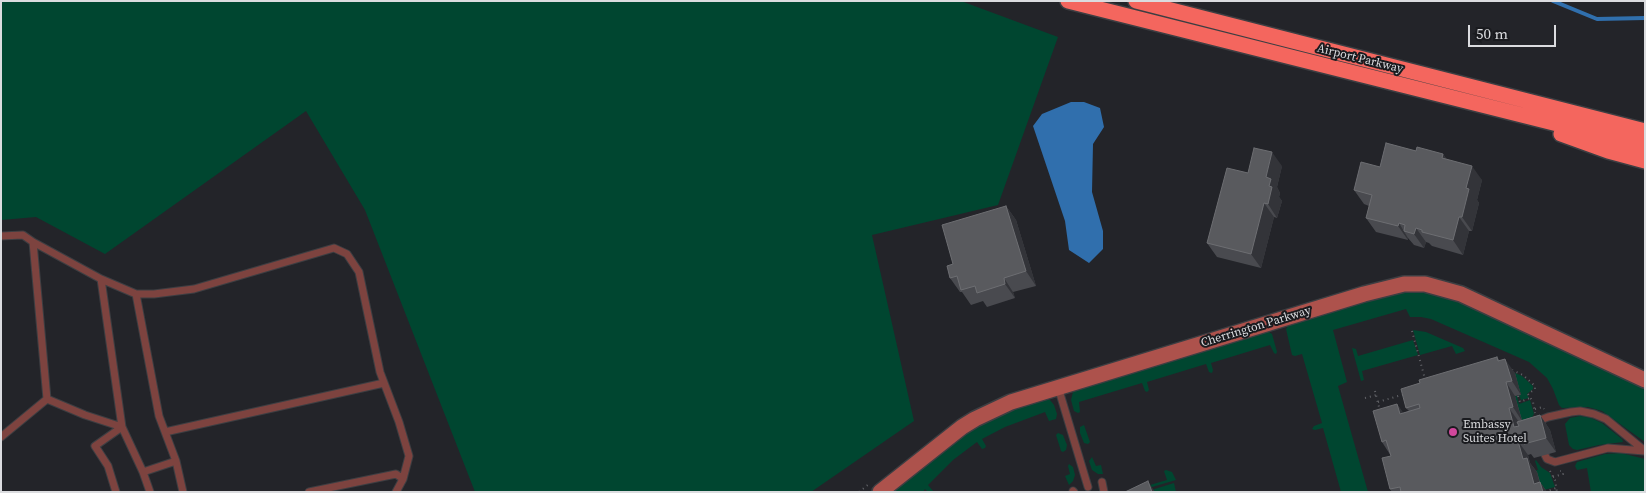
<!DOCTYPE html>
<html>
<head>
<meta charset="utf-8">
<style>
	body { margin:0 }
	#map { position:relative; width:1646px; height:493px; overflow:hidden; background:#232429; font-family:"Source Serif 4",serif }
	canvas { display:block }
	.frame { position:absolute; inset:0; border:2px solid #dbdcdf; pointer-events:none }
	.scale { position:absolute; left:1468px; top:25px; width:88px; height:22px; box-sizing:border-box; border:2px solid #dbdcdf; border-top:0; padding-left:6px; font-size:15px; line-height:18px; white-space:nowrap; color:#dbdcdf; -webkit-text-stroke:4px #1a1b1f; paint-order:stroke }
</style>
</head>
<body>
<div id="map">
<canvas width="1646" height="493"></canvas>
<div class="frame"></div>
<div class="scale">50 m</div>
</div>
<script>
const ctx = document.querySelector('canvas').getContext('2d');
ctx.lineJoin = 'round';
function fillPath(path, color) {
  ctx.fillStyle = color;
  ctx.fill(path, 'evenodd');
}
function poly(rows) {
  const path = new Path2D();
  for (const r of rows) {
    path.moveTo(r[0], r[1]);
    for (let i = 2; i < r.length; i += 2) path.lineTo(r[i], r[i + 1]);
  }
  return path;
}
function trace(path, color, width, dash) {
  ctx.strokeStyle = color;
  ctx.lineWidth = width;
  ctx.lineCap = dash ? 'butt' : 'round';
  ctx.setLineDash(dash || []);
  ctx.stroke(path);
}
function write(font, color, halo, rows, align = 'center') {
  ctx.font = font + ' "Source Serif 4",serif';
  ctx.lineWidth = 4;
  ctx.setLineDash([]);
  ctx.textBaseline = 'middle';
  ctx.strokeStyle = halo;
  ctx.fillStyle = color;
  for (const [text, x, y, turn = 0] of rows) {
    ctx.save();
    ctx.translate(x, y);
    ctx.rotate((+turn || 0) * Math.PI / 180);
    ctx.textAlign = isNaN(turn) ? turn : align;
    if (halo) ctx.strokeText(text, 0, 0);
    ctx.fillText(text, 0, 0);
    ctx.restore();
  }
}
const green = poly([
	[1,1,961,1,1058,37,998,205,872,235,914,421,811,492,475,492,365,210,306,111,105,254,36,217,1,220],
	[1413,290,1443,294,1635,381,1645,387,1645,442,1602,411,1588,407,1562,408,1559,405,1553,389,1547,378,1529,362,1431,319,1421,317,1410,317,1406,309,1333,330,1347,382,1338,386,1368,492,1341,492,1323,428,1315,430,1312,429,1314,426,1322,423,1302,354,1295,356,1292,355,1286,329,1289,324,1393,292],
	[1413,330,1426,332,1463,348,1465,351,1456,354,1452,346,1420,355],
	[1264,331,1269,332,1272,334,1277,352,1276,354,1274,353,1270,345,1211,363,1213,370,1212,373,1209,372,1206,364,1147,382,1149,390,1147,392,1145,391,1142,383,1079,402,1080,412,1078,413,1074,411,1071,400,1073,392,1077,388],
	[1413,340,1418,355,1362,371,1364,380,1361,381,1352,348,1356,349,1358,356],
	[1504,368,1522,376,1533,386,1533,389,1527,394,1529,398,1521,400,1519,395,1521,394],
	[1515,396,1517,396,1519,404,1530,400,1534,414,1531,419,1524,441],
	[1043,399,1050,400,1054,405,1057,414,1056,419,1049,421,1045,412,1005,427,982,439,986,446,985,448,982,449,977,442,953,460,928,485,934,492,928,492,925,489,923,492,892,492,966,432,1007,410],
	[1580,416,1591,418,1602,423,1622,439,1623,442,1599,445,1577,450,1573,449,1569,445,1565,424,1570,418],
	[1084,425,1090,442,1088,444,1084,443,1080,433,1080,427],
	[1058,433,1063,435,1067,445,1066,450,1063,452,1061,451,1056,435],
	[1621,453,1645,459,1645,492,1591,492,1587,468,1577,470,1575,466,1577,462,1605,454],
	[1092,457,1096,466,1101,465,1103,474,1098,474,1092,470,1089,461],
	[1536,460,1541,467,1550,473,1555,487,1544,490,1542,492,1537,473,1533,471,1538,470,1535,461],
	[1069,464,1073,467,1075,475,1073,481,1069,485,1065,476,1070,474,1068,466],
	[1166,470,1172,472,1176,480,1135,492,1126,492,1167,480,1164,471],
	[1174,483,1176,492,1145,492]
]);
const water = poly([
	[1071,102,1084,102,1100,108,1104,127,1093,144,1092,192,1103,231,1103,249,1089,263,1069,250,1065,221,1033,126,1042,114]
]);
const stream = poly([
	[1553,1,1597,19,1645,18]
]);
const path = poly([
	[1412,331,1425,379],
	[1512,370,1523,375,1535,386,1535,389,1528,394,1533,402,1535,413],
	[1375,391,1380,411],
	[1518,396,1520,402,1530,398],
	[1365,398,1376,395],
	[1378,402,1405,394],
	[1535,409,1543,407,1544,409],
	[1550,471,1555,480,1557,492],
	[1553,477,1563,474,1562,471,1560,471],
	[859,492,869,484],
	[1545,492,1556,488]
]);
const lane = poly([
	[1,236,23,235,33,242],
	[101,279,136,294,154,294,194,289,334,248,347,254,359,272,380,372,399,422,409,456,403,479],
	[136,294,159,416,176,461,183,492],
	[1058,387,1088,487],
	[47,399,33,242,101,279,122,427,95,446,108,466,116,492],
	[47,399,85,415,122,427,143,472,150,492],
	[1538,427,1543,419,1548,417,1571,412,1580,411,1594,414,1606,419,1645,451],
	[165,432,384,383],
	[1,437,47,399],
	[1545,455,1547,459,1555,462,1608,448,1644,451],
	[143,472,176,461],
	[1102,482,1104,492],
	[1073,491,1074,492],
	[309,492,396,474,403,479,396,492]
]);
const secondary = poly([
	[880,492,962,427,975,419,1011,402,1364,294,1404,284,1425,284,1461,294,1645,380]
]);
const highway = poly([
	[1068,1,1645,146],
	[1136,1,1645,131],
	[1561,134,1608,151,1645,161]
]);
const wall = poly([
	[1416,151,1443,154,1447,160,1482,180,1477,200,1479,203,1472,231,1469,231,1463,255,1432,246,1429,243,1426,242,1424,248,1414,245,1408,238,1408,240,1376,232,1366,218,1369,206,1364,204,1354,190,1380,167],
	[1282,166,1277,187,1280,193,1279,197,1282,201,1277,218,1274,217,1261,268,1217,257,1207,243],
	[1006,206,1016,220,1036,286,1013,292,1015,298,987,307,983,301,971,305,962,292,960,292,950,278],
	[1497,357,1500,361,1515,373,1521,395,1515,396,1522,420,1540,415,1550,430,1556,452,1534,458,1531,454,1528,455,1530,463,1537,472,1540,482,1547,492,1392,492,1390,489,1391,456,1382,442,1397,404,1403,413,1409,411,1406,408,1420,383]
]);
const shadedWall = poly([
	[1272,152,1282,166,1277,187,1280,193,1279,197,1282,201,1277,218,1268,204,1269,186,1266,177],
	[1443,154,1453,168,1442,158],
	[1472,166,1482,180,1477,200,1479,203,1472,231,1462,217,1466,188],
	[1264,203,1274,217,1261,268,1251,254],
	[1006,206,1016,220,1036,286,1026,271],
	[1459,217,1469,231,1463,255,1453,240],
	[1399,223,1408,238,1408,240,1398,226],
	[1416,228,1426,242,1424,248,1414,234],
	[1004,278,1013,292,1015,298,1005,284],
	[1505,359,1515,373,1521,395,1512,381],
	[1506,382,1515,396,1522,421,1513,407],
	[1397,404,1407,418,1400,414],
	[1509,408,1519,422,1524,441,1514,427],
	[1540,415,1550,430,1556,452,1546,438],
	[1518,441,1528,455,1530,463,1537,472,1542,492,1534,484,1523,459],
	[1148,481,1155,492,1152,492],
	[1540,482,1547,492,1543,492]
]);
const building = poly([
	[1386,143,1416,151,1417,147,1443,154,1442,158,1472,166,1466,188,1469,189,1462,217,1459,217,1453,240,1422,232,1422,230,1416,228,1414,234,1404,231,1405,225,1399,223,1398,226,1366,218,1372,195,1354,190,1361,162,1380,167,1386,143],
	[1254,148,1272,152,1266,177,1271,179,1269,186,1272,187,1268,204,1264,203,1251,254,1207,243,1227,168,1248,173,1254,148],
	[1006,206,1026,271,1004,278,1005,284,977,293,975,286,961,290,957,276,950,278,947,266,953,264,942,225,1006,206],
	[1497,357,1498,361,1505,359,1512,381,1506,382,1513,407,1509,408,1514,427,1519,426,1517,422,1540,415,1546,438,1524,444,1523,440,1518,441,1523,459,1527,458,1534,484,1540,482,1543,492,1401,492,1400,487,1390,489,1382,458,1391,456,1386,440,1382,442,1373,411,1397,404,1400,414,1420,408,1419,404,1406,408,1401,389,1420,383,1419,380,1497,357],
	[1148,481,1152,492,1125,492,1148,481]
]);
const markers = [
	[1453,432,5,"#d1479c"]
];
const streetNames = [
	["Airport Parkway",1360,59,14],
	["Cherrington Parkway",1256,327,-17]
];
const poiNames = [
	["Embassy",1463,425],
	["Suites Hotel",1463,439]
];
fillPath(green, '#004630');
fillPath(water, '#306fad');
trace(stream, '#306fad', 4);
trace(lane, '#3d3e42', 9);
trace(secondary, '#3d3e42', 18);
trace(highway, '#3d3e42', 18);
trace(path, '#636469', 2, [1, 4]);
trace(lane, '#7d433f', 7);
trace(secondary, '#ad524c', 15);
trace(highway, '#f4665e', 15);
fillPath(wall, '#494a4f');
fillPath(shadedWall, '#333439');
fillPath(building, '#595a5e');
trace(building, '#6d6e72', 1);
for (const [x, y, r, color] of markers) {
  const dot = new Path2D();
  dot.arc(x, y, r, 0, 2 * Math.PI);
  ctx.fillStyle = color;
  ctx.fill(dot);
  trace(dot, '#1a1b1f', 2);
}
write('12px', '#dbdcdf', '#1a1b1f', streetNames);
write('12px', '#dbdcdf', '#1a1b1f', poiNames, 'left');
</script>
</body>
</html>
